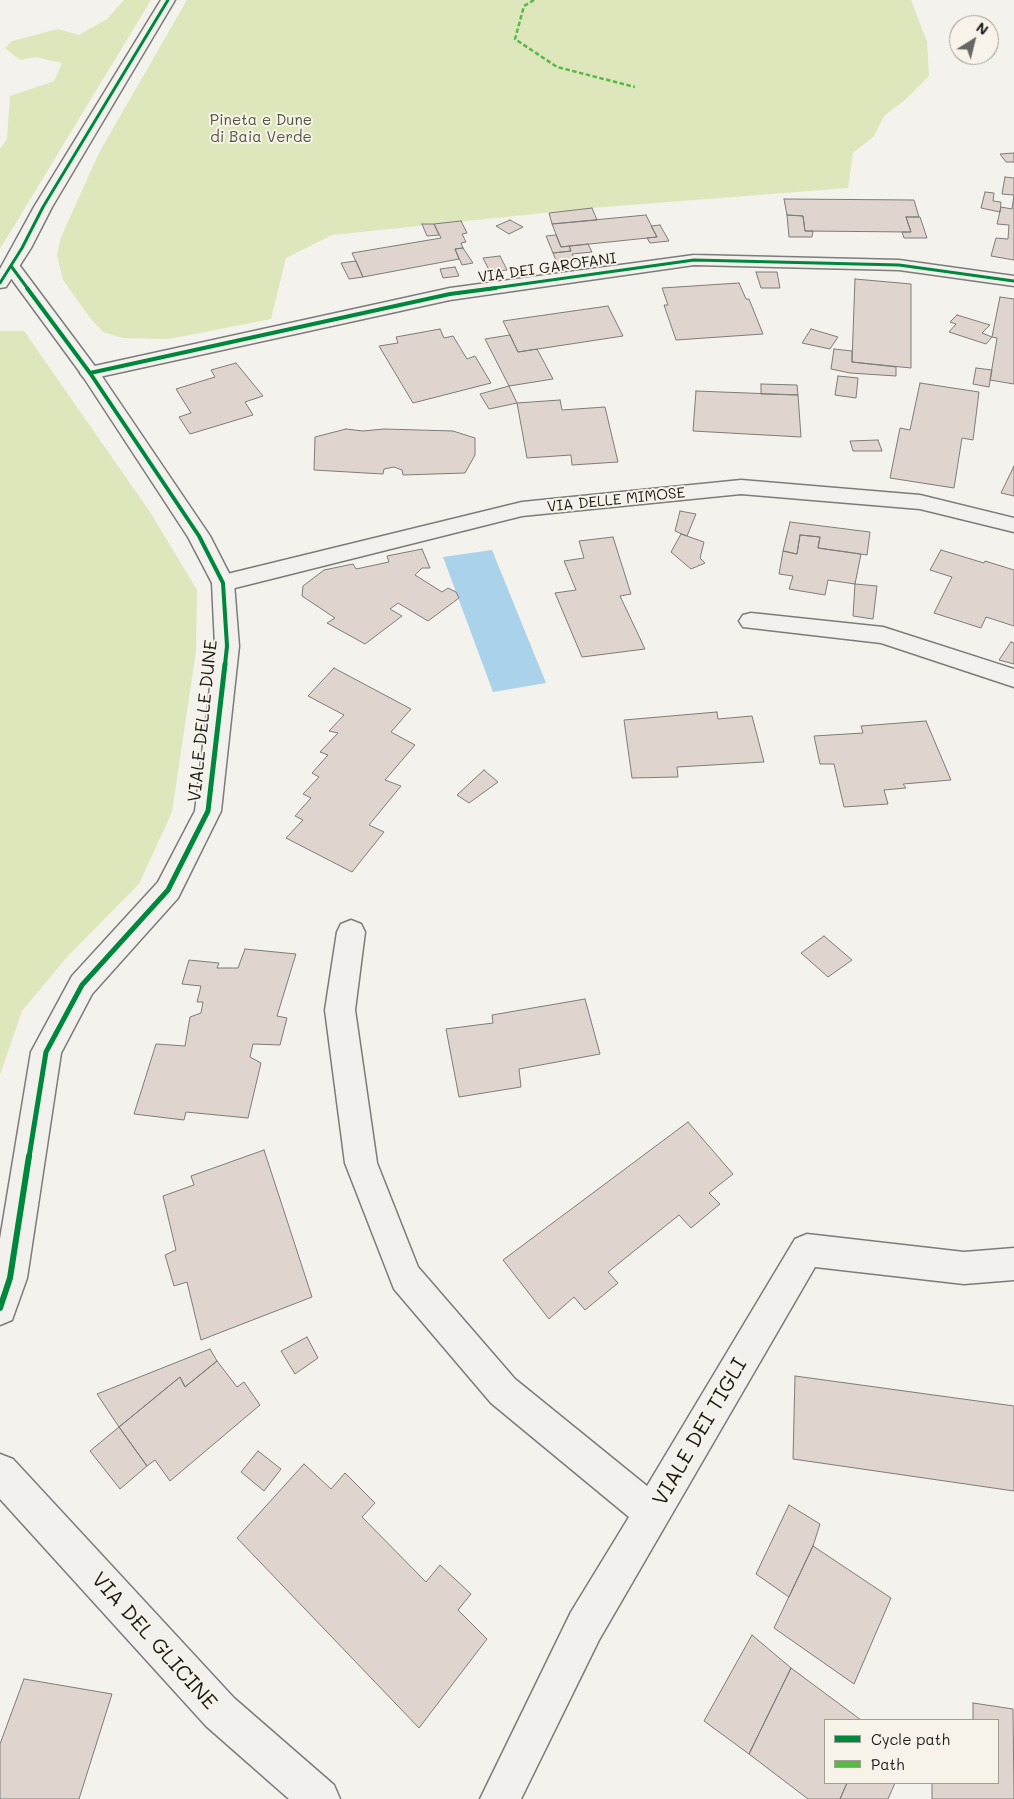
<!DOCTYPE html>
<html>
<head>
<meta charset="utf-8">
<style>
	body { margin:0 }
	#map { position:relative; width:1014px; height:1799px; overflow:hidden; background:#f4f2ec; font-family:Mali,sans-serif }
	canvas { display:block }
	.legend { position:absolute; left:824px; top:1719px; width:175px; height:65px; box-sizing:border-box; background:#f7f3e8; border:1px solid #9f9d96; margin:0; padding:6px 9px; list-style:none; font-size:15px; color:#1c1c1c }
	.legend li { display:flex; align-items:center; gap:10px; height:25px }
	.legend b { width:25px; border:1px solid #9f9d96 }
	.north { position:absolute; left:949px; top:15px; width:50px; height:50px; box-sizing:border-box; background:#f7f3e8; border:1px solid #9f9d96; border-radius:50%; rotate:36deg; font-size:14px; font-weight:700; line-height:20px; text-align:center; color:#1c1c1c }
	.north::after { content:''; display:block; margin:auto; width:18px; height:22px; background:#686765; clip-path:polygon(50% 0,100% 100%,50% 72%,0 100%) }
</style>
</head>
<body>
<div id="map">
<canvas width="1014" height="1799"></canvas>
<ul class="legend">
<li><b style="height:6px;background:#00873e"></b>Cycle path</li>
<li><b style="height:6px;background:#58b947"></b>Path</li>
</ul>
<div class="north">N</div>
</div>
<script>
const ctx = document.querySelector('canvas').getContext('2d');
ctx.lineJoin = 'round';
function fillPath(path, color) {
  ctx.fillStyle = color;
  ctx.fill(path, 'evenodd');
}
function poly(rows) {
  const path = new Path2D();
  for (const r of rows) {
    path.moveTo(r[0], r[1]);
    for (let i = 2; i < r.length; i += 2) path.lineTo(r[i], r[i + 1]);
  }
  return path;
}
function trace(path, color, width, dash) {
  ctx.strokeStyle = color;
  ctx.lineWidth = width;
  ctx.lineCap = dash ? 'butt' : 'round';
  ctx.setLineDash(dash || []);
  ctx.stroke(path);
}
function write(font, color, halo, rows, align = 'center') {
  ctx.font = font + ' Mali,sans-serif';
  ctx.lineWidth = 4;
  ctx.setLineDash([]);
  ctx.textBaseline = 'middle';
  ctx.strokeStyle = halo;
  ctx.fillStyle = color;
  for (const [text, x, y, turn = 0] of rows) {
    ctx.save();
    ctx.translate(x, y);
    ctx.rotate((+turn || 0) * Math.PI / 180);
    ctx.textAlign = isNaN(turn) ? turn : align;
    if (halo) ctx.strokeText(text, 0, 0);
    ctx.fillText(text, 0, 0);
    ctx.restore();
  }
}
const green = poly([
	[124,0,151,0,0,249,0,149,7,139,10,96,54,81,62,63,36,57,20,60,5,48,12,41,58,29,79,35,107,19],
	[187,0,911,0,927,42,929,76,906,99,884,116,874,136,853,153,848,188,592,208,332,235,286,258,271,319,169,339,123,338,103,332,91,319,63,280,57,255,61,237,100,151],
	[0,331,24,331,150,512,197,590,196,651,172,812,139,884,67,957,22,1011,0,1075]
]);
const water = poly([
	[492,550,546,683,493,692,443,557]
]);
const building = poly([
	[1014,153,1014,162,1006,162,1000,154,1014,153],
	[1005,177,1014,178,1014,260,991,256,996,238,1008,239,1009,225,997,224,1001,207,1012,209,1014,195,1002,194,1005,177],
	[985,192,994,193,993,201,1001,202,1000,212,981,208,985,192],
	[784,199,914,200,919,217,906,217,911,232,805,231,803,216,787,215,784,199],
	[592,208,597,220,552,224,549,213,592,208],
	[646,215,657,237,561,247,552,224,646,215],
	[787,215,803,216,805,231,813,231,812,237,789,237,787,215],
	[906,217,920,217,927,238,904,238,902,232,911,232,906,217],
	[510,220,523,227,509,234,496,226,510,220],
	[461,221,467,233,462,234,466,242,461,243,463,248,455,249,459,259,363,277,352,253,441,238,434,224,461,221],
	[422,224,434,224,439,235,427,236,422,224],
	[660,225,669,241,650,243,647,238,657,237,651,226,660,225],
	[556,235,561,247,569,246,571,251,553,253,546,236,556,235],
	[588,244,592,252,572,254,576,261,557,263,553,253,571,251,569,246,588,244],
	[463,248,473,263,462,265,455,249,463,248],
	[500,256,507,270,490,272,483,258,500,256],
	[356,261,363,277,349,279,341,263,356,261],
	[455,267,459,276,443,278,440,269,455,267],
	[756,272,777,272,780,288,761,288,756,272],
	[855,279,911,284,911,368,852,362,855,279],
	[739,283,746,299,749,299,763,334,676,340,664,305,668,305,662,288,739,283],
	[1000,297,1014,299,1014,384,990,380,997,338,992,337,1000,297],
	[608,306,623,336,518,352,503,321,608,306],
	[957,315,990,325,982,333,992,337,986,344,949,332,956,324,950,322,957,315],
	[440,329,444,338,453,336,467,359,475,356,491,383,413,403,379,346,398,343,396,337,440,329],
	[811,329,838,337,830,349,802,343,811,329],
	[510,335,518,352,537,349,553,379,509,386,485,339,510,335],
	[834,349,852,351,852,362,896,367,896,376,850,373,831,369,834,349],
	[236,363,263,396,245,402,253,415,190,434,179,417,191,413,176,389,215,377,211,370,236,363],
	[976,368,992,370,989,387,973,384,976,368],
	[838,376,858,378,856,398,835,395,838,376],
	[920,383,979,392,973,440,962,438,954,488,890,478,900,428,910,430,920,383],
	[761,384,797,385,798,395,761,394,761,384],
	[509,386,517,403,489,409,480,394,509,386],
	[696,391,798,395,801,437,693,431,696,391],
	[560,400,562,410,605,407,618,462,572,465,571,455,527,458,517,403,560,400],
	[346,429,363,431,384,429,453,431,475,438,475,455,465,473,403,475,402,470,394,467,384,469,383,474,314,470,315,437,346,429],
	[878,440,882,451,853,451,850,441,878,440],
	[1014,466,1014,496,1001,493,1014,466],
	[680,511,696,514,687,536,675,531,680,511],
	[790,522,870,532,867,555,818,548,820,537,800,535,797,554,783,551,790,522],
	[681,534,704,542,700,558,705,563,691,569,671,552,681,534],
	[800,535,820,537,818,548,861,554,855,584,828,580,825,595,789,589,793,576,779,574,783,551,797,554,800,535],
	[613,537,631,594,620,596,645,649,582,657,555,593,576,590,564,561,584,558,579,541,613,537],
	[422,549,430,568,422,568,415,575,442,592,448,588,456,592,459,598,428,621,398,603,390,609,402,616,365,644,327,623,335,618,302,596,303,586,324,570,353,564,356,569,389,562,387,556,422,549],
	[941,550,984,563,985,561,1014,570,1014,626,986,617,981,628,934,613,952,577,930,570,941,550],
	[855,584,877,586,873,619,853,616,855,584],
	[1011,642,1014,643,1014,664,999,660,1011,642],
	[334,668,411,709,391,732,415,745,385,780,401,786,369,825,384,832,352,872,286,838,303,820,295,816,311,798,303,794,319,777,312,773,328,755,320,752,338,733,329,731,344,715,308,696,334,668],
	[717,712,718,719,752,716,764,762,677,767,678,777,632,778,624,720,717,712],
	[926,721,951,780,903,784,906,788,884,790,888,804,844,807,834,764,820,764,814,736,863,733,861,726,926,721],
	[484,770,498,782,469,803,457,795,484,770],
	[824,936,852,960,828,977,801,953,824,936],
	[245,949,296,954,277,1016,287,1018,280,1045,253,1044,250,1057,261,1063,248,1118,186,1112,184,1120,134,1114,156,1044,185,1046,190,1017,201,1013,203,1002,197,1002,201,986,182,984,189,960,219,963,217,968,238,968,245,949],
	[585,999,600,1054,519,1069,521,1087,459,1097,446,1029,493,1023,492,1015,585,999],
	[688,1122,733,1174,709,1193,720,1204,691,1228,679,1215,608,1272,618,1283,585,1310,574,1297,549,1319,503,1260,688,1122],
	[264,1150,312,1297,201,1340,187,1282,174,1286,165,1255,176,1250,163,1196,194,1185,191,1176,264,1150],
	[307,1337,318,1358,295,1374,281,1351,307,1337],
	[210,1349,217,1361,185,1387,180,1377,119,1427,97,1394,210,1349],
	[217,1361,237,1387,244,1382,260,1405,170,1481,155,1460,147,1466,119,1427,180,1377,185,1387,217,1361],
	[795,1376,1014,1406,1014,1491,793,1459,795,1376],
	[119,1427,147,1466,120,1489,90,1451,119,1427],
	[258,1451,281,1469,264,1491,241,1472,258,1451],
	[304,1464,331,1489,345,1473,375,1503,362,1517,426,1582,440,1565,471,1594,458,1610,487,1639,419,1728,237,1538,304,1464],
	[789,1505,820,1524,813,1546,789,1597,756,1574,789,1505],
	[813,1546,891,1598,854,1684,774,1628,813,1546],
	[752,1635,791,1668,749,1754,704,1721,752,1635],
	[791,1668,861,1720,825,1720,825,1783,847,1783,840,1799,808,1799,749,1754,791,1668],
	[24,1679,112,1694,79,1799,0,1799,0,1744,24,1679],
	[973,1703,1013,1709,1014,1799,932,1799,932,1783,998,1783,998,1720,973,1720,973,1703],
	[847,1783,895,1783,888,1799,840,1799,847,1783]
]);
const pedestrian = poly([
	[161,0,175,0,52,207,31,248,6,287,0,288,0,269,34,207,161,0]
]);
const minor = poly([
	[694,255,899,260,1014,276,1014,286,899,270,694,265,450,300,90,379,83,377,80,373,83,369,90,367,450,288,694,255],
	[741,480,920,495,1014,518,1014,532,920,509,741,494,522,516,223,591,215,588,212,583,215,578,223,575,522,502,741,480],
	[751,613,883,627,1014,669,1014,687,881,643,743,627,739,621,743,615,751,613],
	[351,920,361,924,365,932,355,1010,377,1163,418,1267,515,1379,647,1486,795,1239,807,1234,964,1252,1014,1248,1014,1280,964,1284,815,1267,599,1640,521,1799,480,1799,571,1612,629,1517,491,1403,394,1289,345,1163,325,1010,337,932,341,924,351,920],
	[0,1454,13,1459,234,1698,334,1785,340,1799,289,1799,206,1726,0,1499,0,1454]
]);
const tertiary = poly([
	[11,261,17,262,97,369,210,536,234,583,239,646,221,811,178,898,92,994,61,1053,27,1278,12,1320,0,1325,0,1239,31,1052,72,976,158,882,195,811,215,646,212,583,188,537,82,375,2,266,5,262,11,261]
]);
const quiet = poly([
	[534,0,524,6,515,39,557,67,635,87]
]);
const cyclewayFar3 = poly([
	[11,266,28,289],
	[0,283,22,248,43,207,168,0],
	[487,289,694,260,899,265,1014,281]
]);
const cyclewayFar2 = poly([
	[27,288,90,373,199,536,223,583,227,646,225,665],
	[90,373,450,294,496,288]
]);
const cyclewayFar1 = poly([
	[29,1157,46,1052,82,985,168,890,208,811,225,664]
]);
const cycleway = poly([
	[0,1308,10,1278,29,1156]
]);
const farParknames = [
	["Pineta e Dune",261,120],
	["di Baia Verde",261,137]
];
const farStreetnames = [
	["VIA DEI GAROFANI",547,268,-8],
	["VIA DELLE MIMOSE",616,500,-6]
];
const streetNames = [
	["VIALE DELLE DUNE",203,721,-84]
];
const nearStreetnames = [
	["VIALE DEI TIGLI",700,1432,-60],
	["VIA DEL GLICINE",154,1641,48]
];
fillPath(green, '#dde7bb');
fillPath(water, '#abd2eb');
fillPath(building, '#e0d4cf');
trace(building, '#7d7c7a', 1);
trace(pedestrian, '#7d7c7a', 3);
trace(minor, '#7d7c7a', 3);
trace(tertiary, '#7d7c7a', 3);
fillPath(pedestrian, '#f2f1ed');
fillPath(minor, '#f2f1ed');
fillPath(tertiary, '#f2f1ed');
trace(quiet, '#58b947', 2.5, [4.5, 2.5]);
trace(cyclewayFar3, '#00873e', 3);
trace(cyclewayFar2, '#00873e', 4);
trace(cyclewayFar1, '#00873e', 5);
trace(cycleway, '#00873e', 6);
write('15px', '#505640', '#f7f3e8', farParknames);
write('15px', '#1c1c1c', '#f7f3e8', farStreetnames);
write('18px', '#1c1c1c', '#f7f3e8', streetNames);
write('21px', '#1c1c1c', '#f7f3e8', nearStreetnames);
</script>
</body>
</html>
